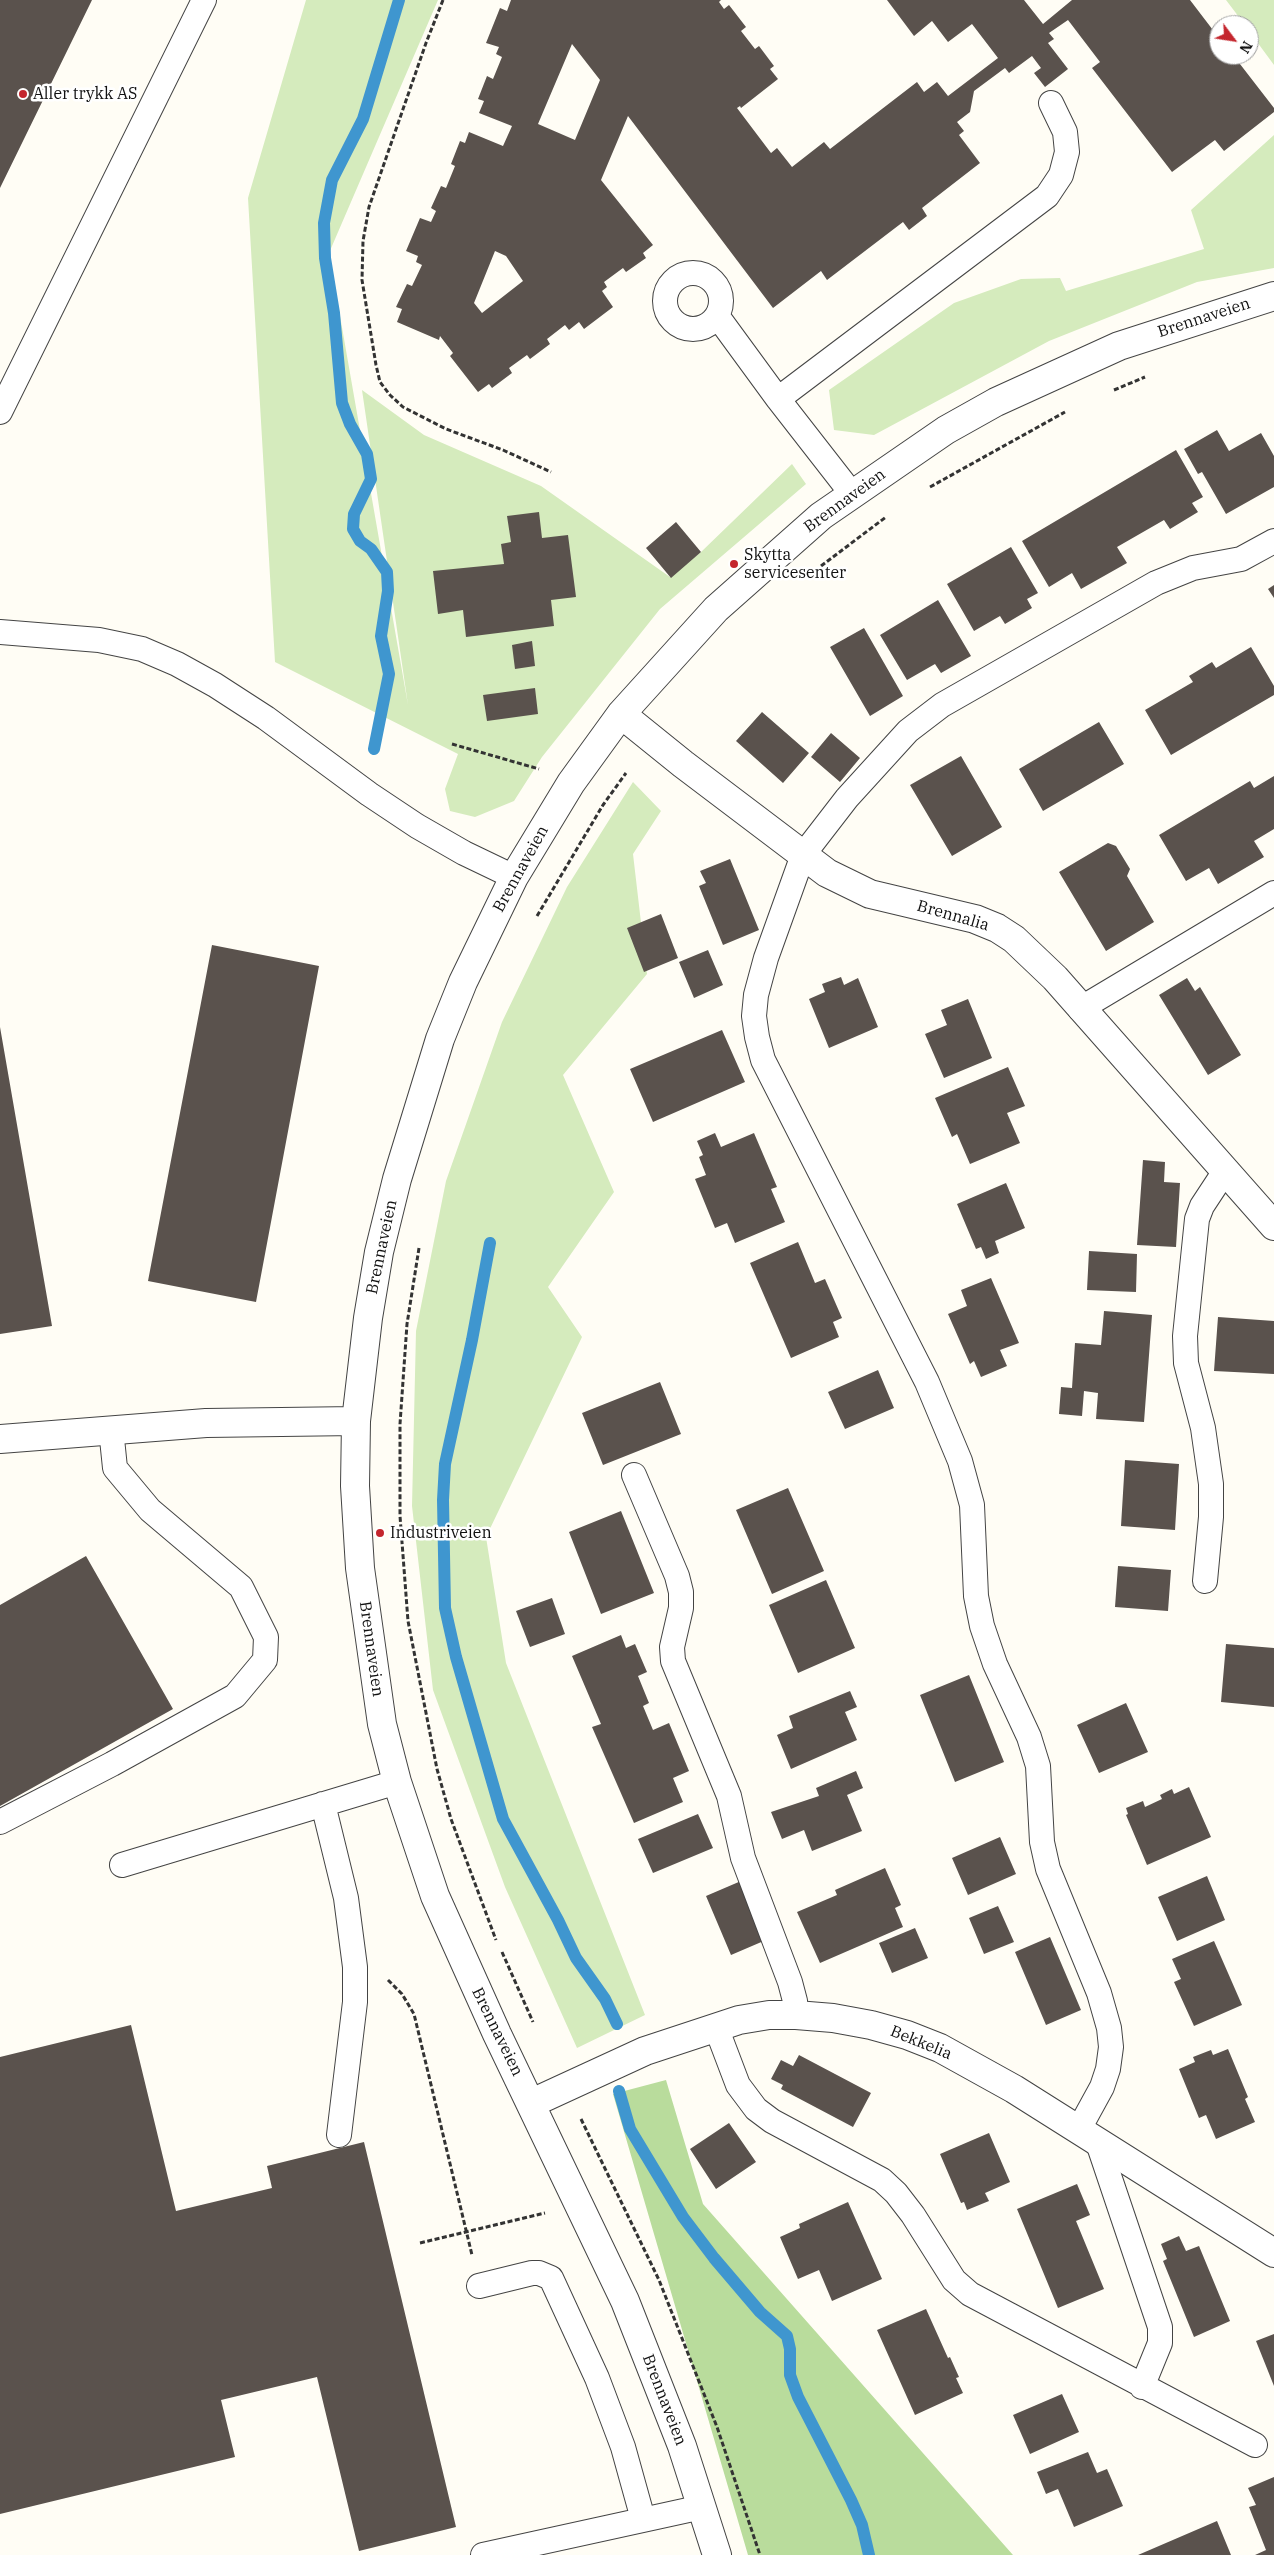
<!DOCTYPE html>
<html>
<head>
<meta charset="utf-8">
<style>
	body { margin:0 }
	#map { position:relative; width:1274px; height:2555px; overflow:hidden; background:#fffdf5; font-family:"IBM Plex Serif",serif }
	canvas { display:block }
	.north { position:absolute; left:1209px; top:15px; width:50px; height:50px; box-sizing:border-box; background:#fff; border:1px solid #a0a0a0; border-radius:50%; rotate:121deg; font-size:14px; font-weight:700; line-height:20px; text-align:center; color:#111 }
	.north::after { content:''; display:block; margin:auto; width:18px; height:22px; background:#c4262e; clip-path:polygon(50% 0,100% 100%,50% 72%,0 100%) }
</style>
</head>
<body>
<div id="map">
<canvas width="1274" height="2555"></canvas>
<div class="north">N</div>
</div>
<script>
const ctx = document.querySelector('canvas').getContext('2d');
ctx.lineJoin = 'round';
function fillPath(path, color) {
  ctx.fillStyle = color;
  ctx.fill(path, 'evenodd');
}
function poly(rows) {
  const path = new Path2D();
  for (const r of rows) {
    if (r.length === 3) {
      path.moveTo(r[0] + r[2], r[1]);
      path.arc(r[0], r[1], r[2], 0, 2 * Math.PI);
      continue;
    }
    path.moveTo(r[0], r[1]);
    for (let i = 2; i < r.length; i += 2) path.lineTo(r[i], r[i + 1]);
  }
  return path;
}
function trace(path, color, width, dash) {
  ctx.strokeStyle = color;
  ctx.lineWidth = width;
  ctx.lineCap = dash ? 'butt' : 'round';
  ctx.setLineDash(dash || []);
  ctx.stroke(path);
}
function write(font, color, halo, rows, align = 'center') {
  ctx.font = font + ' "IBM Plex Serif",serif';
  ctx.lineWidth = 5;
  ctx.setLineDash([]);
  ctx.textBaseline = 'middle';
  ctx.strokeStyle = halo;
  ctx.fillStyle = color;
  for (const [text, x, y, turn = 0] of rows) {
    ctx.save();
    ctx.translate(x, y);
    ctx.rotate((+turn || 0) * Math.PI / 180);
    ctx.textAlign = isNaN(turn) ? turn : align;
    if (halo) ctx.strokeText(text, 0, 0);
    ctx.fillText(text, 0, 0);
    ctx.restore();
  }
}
const green = poly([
	[306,0,438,0,329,253,408,705,362,390,424,435,541,486,670,577,701,552,792,464,806,484,660,609,542,757,514,801,475,817,450,811,445,789,458,754,275,662,248,198],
	[1226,0,1274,0,1274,65,1249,31,1249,25,1245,25],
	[1274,135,1274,268,1197,282,1049,341,874,435,834,430,829,390,954,303,1021,279,1060,278,1066,291,1204,249,1191,210],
	[633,782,661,811,633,854,647,974,563,1075,614,1192,548,1287,582,1337,486,1537,506,1663,645,2015,577,2048,505,1887,433,1690,412,1506,416,1331,446,1181,502,1022,567,887]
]);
const forest = poly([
	[666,2080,703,2204,1013,2555,748,2555,613,2094]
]);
const stream = poly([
	[374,749,389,674,381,636,388,591,387,572,371,549,360,541,353,529,354,514,371,479,367,454,350,424,342,403,334,313,325,258,324,223,332,180,363,119,399,0],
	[490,1243,472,1340,445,1464,443,1500,445,1608,456,1657,503,1819,558,1920,576,1958,605,1999,617,2024],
	[619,2091,630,2129,683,2217,714,2258,760,2312,787,2336,790,2349,790,2375,798,2397,851,2500,862,2525,869,2555]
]);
const building = poly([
	[0,0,92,0,0,188],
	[511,0,721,0,719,2,724,9,729,5,746,27,741,31,755,49,759,46,774,66,770,69,778,79,741,108,740,106,737,108,771,153,777,148,792,167,824,142,830,149,917,82,924,92,937,82,948,96,998,58,972,24,948,42,932,21,914,36,887,0,1024,0,1043,24,1072,0,1190,0,1219,38,1219,55,1233,55,1274,108,1274,112,1224,151,1215,140,1172,172,1092,68,1100,62,1068,20,1049,33,1054,39,1048,43,1068,69,1045,87,1034,73,1041,68,1032,56,1009,73,1005,68,974,91,970,112,957,122,964,131,959,135,980,163,922,208,927,216,909,230,903,222,827,280,821,271,773,308,628,116,601,180,653,245,643,253,646,258,626,272,623,268,604,282,607,287,602,291,613,307,584,329,579,322,569,330,565,325,547,339,550,344,530,359,527,355,509,368,512,373,492,388,489,384,478,392,450,356,453,353,440,336,439,340,397,322,402,309,396,307,407,284,412,286,422,265,416,262,418,256,406,251,420,218,431,222,436,211,431,208,441,186,446,188,455,166,451,164,460,141,465,143,469,132,503,146,512,126,479,113,484,101,478,99,487,76,493,79,502,57,496,54,499,47,486,43,500,8,507,11],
	[572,44,600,80,575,140,538,124],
	[495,251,506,256,523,281,482,313,474,303],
	[1217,430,1229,451,1261,433,1274,456,1274,487,1226,514,1202,472,1198,474,1184,449],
	[1176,450,1203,497,1192,503,1198,512,1170,529,1164,520,1117,547,1127,563,1081,589,1072,573,1049,587,1022,541],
	[539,512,542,538,568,535,576,597,551,600,554,626,466,637,463,610,438,614,433,571,504,564,501,544,511,542,507,516],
	[676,522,701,552,671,578,646,548],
	[1011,547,1038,593,1027,599,1032,608,1005,624,1000,616,974,631,947,584],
	[1274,585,1274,598,1268,589],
	[938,600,971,656,941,673,935,664,907,680,880,635],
	[864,628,903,696,870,716,830,647],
	[532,641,535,666,515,669,512,645],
	[1251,647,1274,686,1274,695,1171,755,1145,710,1193,682,1189,676,1212,662,1216,668],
	[535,688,538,714,487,721,483,695],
	[762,712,809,753,783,783,736,741],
	[1099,722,1124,764,1043,811,1019,769],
	[831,733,860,758,840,782,811,757],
	[961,756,1002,827,952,856,910,785],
	[1274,776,1274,829,1254,841,1264,857,1218,884,1209,868,1186,881,1159,835,1250,781,1254,788],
	[1108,843,1116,846,1130,869,1127,876,1154,922,1106,951,1059,872],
	[730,859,759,930,723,945,699,886,706,883,700,871],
	[661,914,678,958,644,972,627,928],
	[212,945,319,966,256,1302,148,1281],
	[708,950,723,985,694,998,679,962],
	[841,977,844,985,858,978,878,1027,829,1048,809,999,825,992,822,984],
	[1187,978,1195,991,1200,987,1241,1055,1208,1075,1159,995],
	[968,999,992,1058,944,1078,925,1034,947,1025,941,1010],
	[0,1027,52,1326,0,1334],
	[722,1030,745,1082,653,1122,630,1069],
	[1008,1067,1025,1106,1007,1113,1020,1143,970,1164,957,1134,952,1137,935,1098],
	[715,1133,721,1147,754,1133,777,1187,771,1189,785,1222,735,1243,727,1223,715,1228,695,1179,706,1175,699,1157,703,1155,697,1141],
	[1143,1160,1165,1162,1164,1182,1180,1183,1176,1247,1137,1245],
	[1006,1183,1025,1228,995,1241,999,1253,986,1259,981,1247,976,1249,957,1204],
	[798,1242,815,1283,825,1279,842,1318,833,1322,839,1337,791,1358,750,1263],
	[1089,1251,1137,1254,1136,1292,1087,1290],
	[991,1278,1019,1343,1000,1350,1007,1366,981,1377,974,1361,970,1364,948,1314,967,1306,961,1290],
	[1104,1311,1152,1315,1144,1422,1096,1419,1098,1393,1084,1391,1082,1416,1059,1414,1061,1387,1072,1388,1075,1343,1101,1345],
	[1218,1317,1274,1321,1274,1374,1214,1371],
	[878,1370,894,1408,845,1429,828,1392],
	[660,1382,681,1434,603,1465,582,1413],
	[1125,1460,1179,1464,1175,1530,1121,1526],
	[788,1488,824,1571,772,1594,736,1510],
	[621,1511,654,1593,601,1614,569,1532],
	[86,1556,173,1709,0,1806,0,1605],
	[1118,1566,1171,1570,1168,1611,1115,1607],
	[826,1580,855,1648,798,1673,769,1605],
	[552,1598,565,1634,530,1647,516,1611],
	[621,1635,626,1648,635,1644,647,1672,638,1676,649,1703,643,1706,653,1730,669,1723,689,1771,673,1778,683,1802,634,1823,592,1727,601,1724,572,1656],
	[1226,1644,1274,1648,1274,1707,1221,1702],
	[969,1675,1004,1762,955,1782,920,1695],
	[850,1691,857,1707,845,1712,857,1740,791,1769,777,1735,793,1728,789,1716],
	[1126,1703,1148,1752,1099,1773,1077,1725],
	[856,1771,863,1788,847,1795,862,1831,812,1851,804,1830,782,1839,771,1812,819,1796,816,1788],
	[1189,1787,1211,1837,1147,1865,1126,1815,1128,1814,1126,1808,1143,1801,1145,1807,1162,1799,1160,1795,1172,1789,1174,1794],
	[698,1814,713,1848,653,1873,638,1839],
	[1000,1837,1016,1874,968,1895,952,1858],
	[885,1868,901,1905,895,1908,903,1927,820,1963,797,1912,837,1895,835,1890],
	[1207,1876,1225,1920,1177,1941,1158,1897],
	[741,1881,766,1940,731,1955,706,1896],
	[998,1906,1014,1942,984,1954,969,1918],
	[915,1928,928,1958,892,1973,879,1943],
	[1050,1937,1081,2010,1046,2025,1015,1952],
	[1214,1941,1242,2005,1194,2026,1174,1982,1181,1979,1172,1959],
	[131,2025,176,2211,272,2188,267,2166,364,2142,456,2527,359,2551,317,2377,221,2400,235,2457,0,2514,0,2057],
	[1228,2049,1248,2097,1245,2099,1255,2122,1216,2139,1206,2115,1199,2118,1179,2069,1195,2062,1193,2057,1211,2050,1213,2055],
	[799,2055,871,2093,853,2127,781,2089,783,2085,771,2079,781,2060,793,2066],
	[729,2123,756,2162,716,2189,690,2149],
	[989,2133,1010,2182,985,2193,989,2201,967,2210,964,2202,961,2203,940,2154],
	[1077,2184,1090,2215,1076,2221,1104,2289,1058,2308,1017,2209],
	[848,2202,882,2279,832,2301,819,2270,798,2279,780,2237,800,2228,799,2224],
	[1179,2236,1186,2251,1199,2246,1230,2321,1194,2337,1163,2261,1167,2259,1161,2244],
	[926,2309,948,2358,950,2357,959,2377,956,2378,963,2393,915,2415,877,2330],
	[1274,2334,1274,2386,1256,2341],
	[1062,2394,1079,2432,1030,2454,1013,2415],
	[1088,2452,1097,2473,1107,2469,1123,2506,1074,2527,1058,2489,1046,2494,1037,2472],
	[1274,2477,1274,2555,1255,2555,1266,2550,1249,2507,1256,2505,1248,2488],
	[1217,2521,1231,2555,1138,2555]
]);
const path = poly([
	[443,0,426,43,369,207,363,241,362,280,376,365,380,382,390,395,403,407,446,429,503,450,551,472],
	[1114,390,1145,377],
	[930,487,1065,412],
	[821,566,886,517],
	[452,744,539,769],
	[537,916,603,805,626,773],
	[419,1248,407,1324,400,1424,400,1516,408,1621,437,1769,451,1819,496,1940],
	[502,1952,533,2022],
	[388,1980,402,1994,414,2014,472,2255],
	[581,2119,659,2280,717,2427,760,2555],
	[420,2243,545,2213]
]);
const service = poly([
	[693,301,28],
	[718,317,778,399,852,494],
	[778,399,1047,196,1061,175,1067,152,1065,132,1051,103],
	[0,412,204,0],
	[0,632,99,640,142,649,177,664,215,685,266,718,369,794,417,826,464,853,514,877],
	[1080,1009,1274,893],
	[634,1475,677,1576,681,1592,681,1608,672,1647,673,1661,729,1796,743,1858,790,1982,795,2001,796,2015],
	[1205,1581,1211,1517,1211,1484,1203,1428,1186,1363,1185,1336,1197,1219,1202,1206,1225,1171],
	[323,1804,346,1898,355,1967,355,2002,339,2135],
	[0,1822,112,1764,235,1696,265,1660,266,1637,241,1587,150,1510,115,1468,111,1429],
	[122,1865,397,1782],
	[716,2027,738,2085,756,2109,772,2121,882,2180,896,2193,913,2215,954,2280,970,2294,1255,2445],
	[1079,2129,1102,2087,1108,2069,1111,2047,1109,2028,1099,1993,1048,1869,1042,1842,1038,1766,1029,1737,995,1664,982,1626,976,1596,972,1505,960,1461,927,1382,763,1060,757,1037,754,1016,756,995,766,958,803,855,847,798,908,731,942,705,1156,583,1193,568,1241,559,1274,541],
	[1097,2140,1160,2327,1160,2343,1142,2387],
	[479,2286,532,2273,539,2273,551,2278,597,2378,623,2447,643,2519],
	[483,2555,702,2507]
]);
const minor = poly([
	[621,714,683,764,827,873,870,894,975,919,997,928,1014,939,1055,978,1274,1226],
	[0,1439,206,1423,356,1421],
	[532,2103,645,2051,739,2020,769,2015,796,2015,833,2018,871,2025,907,2035,940,2048,1014,2089,1274,2253],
	[717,2555,682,2446,625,2301,497,2034,435,1896,397,1782,382,1724,360,1568,355,1486,356,1421,368,1318,379,1252,397,1179,440,1039,463,982,514,877,571,783,621,714,716,609,821,516,946,430,996,402,1119,346,1274,296]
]);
const markers = [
	[23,94,5,"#c4262e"],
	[734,564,5,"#c4262e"],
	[380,1533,5,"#c4262e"]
];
const poiNames = [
	["Aller trykk AS",33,94],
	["Skytta",744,555],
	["servicesenter",744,573],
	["Industriveien",390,1533]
];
const streetNames = [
	["Brennaveien",1204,318,-18],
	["Brennaveien",845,501,-36],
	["Brennaveien",521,869,-61],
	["Brennalia",953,916,16],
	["Brennaveien",382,1247,-78],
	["Brennaveien",371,1649,82],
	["Brennaveien",497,2032,64],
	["Bekkelia",921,2043,22],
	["Brennaveien",664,2400,69]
];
fillPath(green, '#d5ebbd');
fillPath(forest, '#b9dc9c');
trace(stream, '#3f96cf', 12);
fillPath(building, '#5a524d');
trace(service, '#444', 26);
trace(minor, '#444', 30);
trace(path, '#333', 3, [5, 2.5]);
trace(service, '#fff', 24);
trace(minor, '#fff', 28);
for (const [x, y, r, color] of markers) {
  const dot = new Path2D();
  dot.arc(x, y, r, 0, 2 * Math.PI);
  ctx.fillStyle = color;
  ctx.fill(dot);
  trace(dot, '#fff', 2);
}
write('16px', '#111', '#fff', poiNames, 'left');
write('16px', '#111', '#fff', streetNames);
</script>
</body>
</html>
